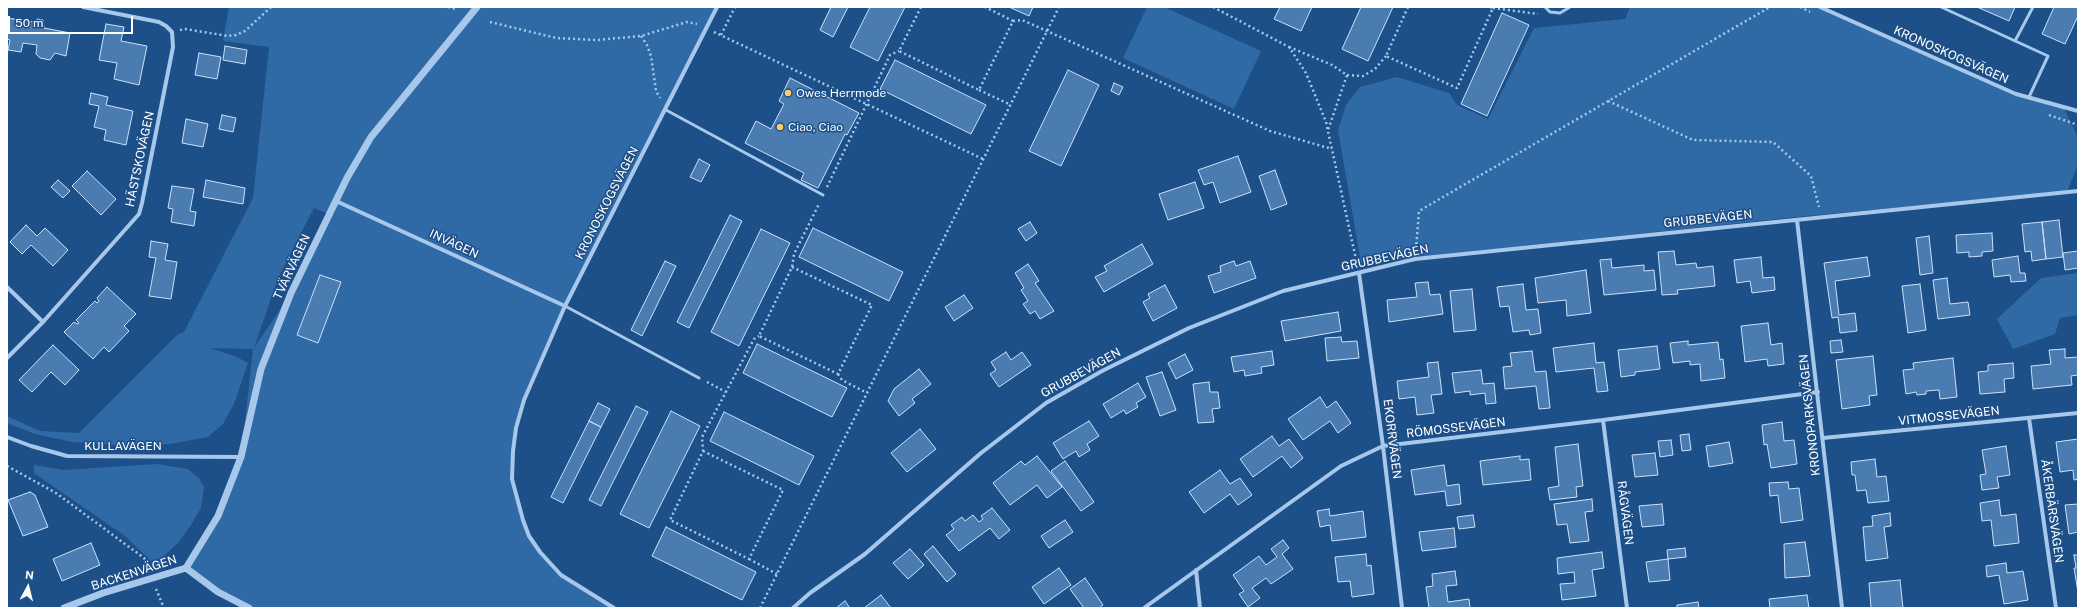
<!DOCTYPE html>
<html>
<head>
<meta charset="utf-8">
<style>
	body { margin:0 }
	#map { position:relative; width:2085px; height:615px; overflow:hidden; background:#1d4f88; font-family:"Public Sans",sans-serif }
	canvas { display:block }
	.frame { position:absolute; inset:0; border:8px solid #fff; pointer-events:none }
	.north { position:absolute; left:8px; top:567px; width:40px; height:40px; -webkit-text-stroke:3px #1d4f88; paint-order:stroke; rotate:7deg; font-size:11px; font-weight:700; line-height:16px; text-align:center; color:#fff }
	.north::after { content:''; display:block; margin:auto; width:14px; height:18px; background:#fff; clip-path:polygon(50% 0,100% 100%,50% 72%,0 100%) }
	.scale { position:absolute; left:8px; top:16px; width:125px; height:18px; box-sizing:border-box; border:2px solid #fff; border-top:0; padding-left:5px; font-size:12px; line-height:14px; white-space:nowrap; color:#fff; -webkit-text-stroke:3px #1d4f88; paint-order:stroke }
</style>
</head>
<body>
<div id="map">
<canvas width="2085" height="615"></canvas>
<div class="frame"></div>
<div class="north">N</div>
<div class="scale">50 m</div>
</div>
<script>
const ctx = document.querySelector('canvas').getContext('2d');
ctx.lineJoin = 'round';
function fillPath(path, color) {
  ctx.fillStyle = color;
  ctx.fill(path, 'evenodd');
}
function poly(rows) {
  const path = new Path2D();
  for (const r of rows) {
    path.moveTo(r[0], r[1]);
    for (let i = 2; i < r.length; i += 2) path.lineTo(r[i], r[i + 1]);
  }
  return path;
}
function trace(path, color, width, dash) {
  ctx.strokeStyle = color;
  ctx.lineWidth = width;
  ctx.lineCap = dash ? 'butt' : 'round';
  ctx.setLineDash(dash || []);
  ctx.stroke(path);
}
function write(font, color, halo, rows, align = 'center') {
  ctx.font = font + ' "Public Sans",sans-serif';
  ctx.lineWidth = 3;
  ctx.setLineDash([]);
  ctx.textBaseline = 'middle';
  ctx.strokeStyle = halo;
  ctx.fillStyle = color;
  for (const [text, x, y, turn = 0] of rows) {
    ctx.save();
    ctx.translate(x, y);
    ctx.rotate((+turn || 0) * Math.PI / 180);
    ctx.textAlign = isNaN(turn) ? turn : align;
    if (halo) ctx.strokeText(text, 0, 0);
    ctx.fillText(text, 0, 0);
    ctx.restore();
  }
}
const green = poly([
	[229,7,717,7,565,306,524,400,516,428,512,479,523,520,540,552,561,575,614,608,250,608,218,592,186,568,218,516,241,457,253,349,210,348,237,357,248,363,234,404,223,424,208,437,170,444,129,446,72,442,35,434,7,423,7,416,40,431,79,433,178,334,184,332,253,198,269,47,223,41],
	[314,208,329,214,291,293,254,348,278,278],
	[1147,7,1164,7,1261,51,1234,109,1123,58],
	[1630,7,1820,7,2016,94,2064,108,2078,138,2077,167,2067,192,1796,217,1361,263,1338,130,1346,105,1360,87,1397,77,1449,93,1457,105,1488,119,1534,28,1625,19],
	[2078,273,2078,315,2060,318,2055,334,2013,349,1997,319,2041,278],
	[157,464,188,469,199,478,204,487,201,508,191,525,178,543,164,556,152,562,125,536,34,473,34,465,64,470]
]);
const building = poly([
	[831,7,848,7,833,37,820,30,831,7],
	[870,7,905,7,878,61,850,47,870,7],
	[1009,7,1033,7,1029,16,1009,7],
	[1280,7,1312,7,1301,31,1274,19,1280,7],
	[1361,7,1393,7,1368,61,1342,49,1361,7],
	[1977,7,2015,7,2009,21,1977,7],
	[2054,7,2078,7,2078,16,2065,44,2042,34,2054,7],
	[1502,13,1529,25,1487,116,1461,104,1502,13],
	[7,18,34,22,37,19,43,20,44,28,70,33,66,56,55,53,50,60,40,58,36,54,37,45,23,43,21,52,8,50,10,40,7,39,7,18],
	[106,24,124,27,121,41,147,46,139,85,114,79,117,63,99,60,106,24],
	[225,46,247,50,245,64,223,60,225,46],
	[199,53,221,57,217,79,195,75,199,53],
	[895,60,986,105,971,134,880,89,895,60],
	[1068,70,1099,85,1061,166,1029,151,1068,70],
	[790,78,859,113,847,135,845,134,818,188,801,180,804,173,745,143,756,121,771,129,784,104,779,101,790,78],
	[1114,83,1123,87,1119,95,1111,91,1114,83],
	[91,93,108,97,106,105,133,111,126,145,104,140,106,130,94,127,99,106,89,104,91,93],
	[222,115,236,118,233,132,219,129,222,115],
	[186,119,208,124,203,147,182,143,186,119],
	[1238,156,1251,192,1220,203,1213,182,1204,185,1198,170,1238,156],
	[699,159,710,165,701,182,690,177,699,159],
	[1275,170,1287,204,1271,210,1259,176,1275,170],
	[87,171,116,199,101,215,72,186,87,171],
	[58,180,70,191,63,198,51,187,58,180],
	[206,180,245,188,243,204,203,197,206,180],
	[1195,182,1204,208,1168,220,1159,194,1195,182],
	[172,186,194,189,190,211,196,212,194,226,171,222,173,209,168,208,172,186],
	[730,215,742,221,689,328,677,322,730,215],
	[2059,220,2063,257,2046,259,2042,222,2059,220],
	[1030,222,1037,233,1026,241,1018,229,1030,222],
	[2042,222,2046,259,2032,261,2031,251,2025,252,2022,224,2042,222],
	[26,225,37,236,45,228,68,250,53,266,31,245,22,254,10,242,26,225],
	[813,228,903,272,889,301,799,257,813,228],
	[761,229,790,243,739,346,711,332,761,229],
	[1992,233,1993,251,1982,252,1982,256,1969,257,1969,252,1957,253,1956,235,1992,233],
	[1929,236,1933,273,1920,275,1916,238,1929,236],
	[151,241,168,244,165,260,177,262,171,299,149,296,156,258,149,257,151,241],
	[1142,244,1153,264,1104,292,1095,277,1107,271,1104,266,1142,244],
	[1674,251,1676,265,1696,263,1697,268,1713,266,1715,286,1677,290,1678,294,1662,295,1658,252,1674,251],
	[2078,251,2078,268,2065,270,2063,253,2078,251],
	[2018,256,2020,273,2025,273,2026,281,2011,282,2010,275,1994,277,1992,260,2018,256],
	[1761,257,1763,278,1774,277,1775,290,1752,293,1750,281,1737,283,1734,260,1761,257],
	[1867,257,1870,276,1835,281,1839,315,1855,313,1857,331,1840,333,1838,317,1832,318,1824,263,1867,257],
	[1611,259,1612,268,1644,265,1644,271,1654,270,1656,290,1604,295,1600,260,1611,259],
	[665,261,676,266,642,336,631,330,665,261],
	[1234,261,1236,266,1250,261,1256,278,1214,293,1208,276,1221,272,1220,266,1234,261],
	[1028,264,1039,281,1035,283,1054,311,1040,319,1035,311,1030,314,1023,304,1028,301,1021,290,1024,288,1015,273,1028,264],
	[1586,270,1591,313,1567,316,1566,300,1538,303,1535,278,1586,270],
	[320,275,341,282,318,343,297,335,320,275],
	[1947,278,1950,304,1968,302,1970,315,1938,319,1933,280,1947,278],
	[1428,282,1430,295,1440,294,1443,314,1389,322,1387,300,1417,297,1415,283,1428,282],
	[1523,284,1526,310,1538,309,1541,333,1530,335,1529,330,1513,332,1509,306,1500,307,1497,287,1523,284],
	[1920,284,1926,330,1908,333,1902,286,1920,284],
	[1165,285,1177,308,1153,321,1143,302,1150,298,1148,294,1165,285],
	[107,287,136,314,124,326,129,331,109,352,104,347,93,359,64,332,74,322,77,324,79,323,76,320,95,301,97,303,99,301,97,298,107,287],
	[1472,289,1476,330,1454,332,1450,291,1472,289],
	[964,295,973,308,954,321,945,307,964,295],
	[1338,312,1341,331,1285,341,1281,321,1338,312],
	[1768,323,1771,345,1782,343,1784,364,1768,366,1767,359,1745,362,1741,326,1768,323],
	[1341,337,1342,342,1357,341,1359,358,1327,361,1325,338,1341,337],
	[1841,340,1843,352,1831,353,1830,341,1841,340],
	[1688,341,1688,345,1718,342,1720,360,1723,359,1725,378,1701,381,1700,364,1690,365,1690,361,1673,363,1670,343,1688,341],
	[1594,343,1596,363,1604,362,1608,391,1597,392,1594,368,1556,372,1553,348,1594,343],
	[757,344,847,388,832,417,743,373,757,344],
	[53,345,79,370,65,385,51,372,32,392,19,380,53,345],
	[1657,346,1660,369,1635,372,1635,375,1621,377,1618,350,1657,346],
	[2065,349,2065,358,2078,357,2078,375,2071,376,2072,385,2033,389,2031,366,2051,364,2049,350,2065,349],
	[1272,351,1274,365,1261,367,1262,373,1245,376,1244,370,1234,372,1231,357,1272,351],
	[1532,351,1535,372,1546,371,1550,408,1539,409,1536,386,1505,389,1503,367,1512,366,1510,353,1532,351],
	[1006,352,1011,360,1022,352,1031,365,999,387,990,374,996,370,991,362,1006,352],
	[1185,354,1193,370,1176,379,1168,363,1185,354],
	[1873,356,1877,395,1869,396,1870,405,1842,409,1836,360,1873,356],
	[1953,358,1957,397,1940,399,1939,390,1926,391,1926,394,1917,395,1916,392,1906,394,1903,370,1914,369,1913,363,1953,358],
	[1438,362,1442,394,1431,395,1434,413,1417,415,1415,397,1399,399,1397,381,1429,377,1427,363,1438,362],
	[2013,363,2014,378,2004,379,2005,392,1980,394,1978,372,1988,371,1988,365,2013,363],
	[919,369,931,384,912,399,915,403,899,416,888,401,894,389,919,369],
	[1481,370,1483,384,1494,383,1496,403,1486,404,1485,393,1470,395,1470,391,1455,393,1452,373,1481,370],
	[1162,372,1176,410,1160,416,1146,377,1162,372],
	[1209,382,1210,392,1218,392,1220,408,1212,409,1214,422,1198,423,1193,384,1209,382],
	[1138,383,1146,397,1136,403,1138,407,1126,414,1124,410,1111,418,1103,404,1138,383],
	[1320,397,1327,408,1336,401,1351,423,1338,433,1330,421,1303,440,1288,419,1320,397],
	[598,403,610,409,601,427,589,421,598,403],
	[636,406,648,412,601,506,589,500,636,406],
	[671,411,700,426,649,528,620,514,671,411],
	[724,412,814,456,799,485,710,441,724,412],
	[589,421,601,427,563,503,551,497,589,421],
	[1089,421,1099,436,1087,444,1090,450,1079,457,1076,451,1063,459,1053,443,1089,421],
	[1782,422,1784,441,1794,440,1797,464,1771,468,1767,444,1764,445,1762,425,1782,422],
	[920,429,936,449,907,472,891,453,920,429],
	[1689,434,1691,450,1682,451,1680,435,1689,434],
	[1272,436,1279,446,1289,439,1303,458,1291,468,1282,456,1253,477,1240,459,1272,436],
	[2078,439,2078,479,2074,480,2073,470,2060,472,2056,442,2078,439],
	[1671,440,1673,455,1660,457,1658,441,1671,440],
	[1729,442,1733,463,1709,467,1706,446,1729,442],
	[1578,444,1583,486,1576,487,1577,497,1550,500,1548,488,1559,486,1555,447,1578,444],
	[2006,446,2010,475,1997,477,1999,488,1982,490,1980,475,1986,474,1982,450,2006,446],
	[1655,453,1658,475,1635,477,1632,455,1655,453],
	[1037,456,1062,487,1047,498,1037,485,1010,505,993,483,1021,461,1025,465,1037,456],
	[1520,456,1520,460,1529,459,1531,480,1483,485,1480,461,1520,456],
	[1875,459,1877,477,1886,476,1889,501,1868,503,1866,490,1857,491,1855,475,1852,475,1851,462,1875,459],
	[1065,461,1094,502,1081,511,1051,471,1065,461],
	[1444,465,1447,486,1459,484,1461,504,1447,506,1445,491,1415,495,1411,470,1444,465],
	[1220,470,1230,484,1240,478,1252,495,1238,505,1230,494,1204,513,1189,492,1220,470],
	[1788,482,1789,489,1799,488,1803,520,1781,523,1778,495,1770,496,1769,483,1788,482],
	[30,492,35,495,48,527,23,536,8,500,30,492],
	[1592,499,1593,511,1585,512,1589,541,1570,543,1567,524,1557,525,1554,504,1592,499],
	[1999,500,2001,516,2016,514,2019,543,1994,546,1991,520,1982,521,1980,503,1999,500],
	[1662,504,1664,525,1642,527,1639,506,1662,504],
	[2078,504,2078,532,2069,534,2065,505,2078,504],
	[992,508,1010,530,999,539,990,528,959,551,946,535,954,529,951,525,962,517,965,521,973,515,979,522,983,519,981,516,992,508],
	[1329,509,1330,516,1363,511,1366,537,1332,541,1330,525,1320,527,1317,511,1329,509],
	[1890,513,1891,526,1884,527,1888,558,1866,561,1863,527,1873,526,1872,516,1890,513],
	[1473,515,1475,527,1459,529,1457,517,1473,515],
	[1065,520,1073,532,1049,548,1041,536,1065,520],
	[666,527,756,572,742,600,652,556,666,527],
	[1454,528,1456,547,1422,551,1419,532,1454,528],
	[1283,540,1289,548,1282,554,1293,569,1271,584,1266,578,1252,588,1260,598,1248,607,1239,594,1244,591,1233,575,1259,556,1266,565,1277,557,1271,549,1283,540],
	[1805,542,1810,576,1785,578,1784,544,1805,542],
	[91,543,100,565,62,581,53,559,91,543],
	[933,546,956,574,947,582,924,554,933,546],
	[1685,548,1686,557,1668,559,1667,550,1685,548],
	[910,549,924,565,908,579,893,563,910,549],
	[1602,552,1604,568,1592,570,1596,596,1562,600,1560,584,1575,583,1574,572,1558,574,1557,558,1602,552],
	[1366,554,1367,566,1371,565,1374,594,1352,597,1350,581,1338,582,1335,557,1366,554],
	[2074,555,2078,555,2078,592,2074,568,2076,568,2074,555],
	[1668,559,1670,580,1649,582,1646,562,1668,559],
	[2006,563,2007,573,2023,571,2028,600,2004,604,1999,575,1987,577,1986,566,2006,563],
	[1059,568,1071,585,1044,604,1032,587,1059,568],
	[1455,571,1457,585,1446,586,1448,602,1469,599,1470,608,1429,608,1426,587,1433,586,1432,574,1455,571],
	[1085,578,1103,605,1099,608,1084,608,1070,589,1085,578],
	[1900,580,1903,608,1871,608,1869,583,1900,580],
	[881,595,891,608,864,608,881,595],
	[1807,595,1809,608,1770,608,1769,599,1807,595],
	[845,601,850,608,836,608,845,601],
	[1698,602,1699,608,1677,608,1677,605,1698,602]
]);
const path = poly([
	[448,7,455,9],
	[921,7,899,51,979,90,1013,21,985,7],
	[1213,7,1289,47,1306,73,1326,122,1357,264],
	[1408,7,1386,56,1457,88,1493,8,1490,7],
	[1800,7,1810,12],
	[1493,8,1538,14],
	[1013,21,1022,20,1047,31,1270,131,1332,149],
	[490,22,556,38,597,40,641,36,687,22,697,24],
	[180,30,185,29,228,36,236,35,245,31,271,7],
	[714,32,983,159],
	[721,35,735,7],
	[641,36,647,45,651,56,656,91,660,98],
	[1289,47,1332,65,1347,75,1328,130],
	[1347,75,1363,76,1375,69,1386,56],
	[979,90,1011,105],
	[1608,101,1693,140,1773,142,1811,176,1819,207],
	[2049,115,2078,125],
	[827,187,890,55,899,51],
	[1416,249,1419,211,1770,7],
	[792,267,872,305,838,374,759,336,792,267,794,254,819,204],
	[838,374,842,380,867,393],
	[707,382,726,392],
	[703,451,783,490,749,559,670,520,703,451,702,437,754,339,759,336],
	[7,466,56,493,144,558,148,567],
	[749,559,777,574],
	[156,589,164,608],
	[760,608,1059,7]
]);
const service = poly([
	[1545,7,1550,12,1560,13,1570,7],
	[1941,7,2048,56,2029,97],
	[2015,41,2033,7],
	[666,110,823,195],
	[565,306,699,378]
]);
const minor = poly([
	[1820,7,2016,94,2078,111],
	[336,201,565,306],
	[1797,220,1842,608],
	[1359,273,1383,446,1402,608],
	[7,287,43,322],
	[7,358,43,322,139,214,142,203,173,47,172,32,166,26,159,22,83,7],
	[2029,418,2056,608],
	[1603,420,1627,608],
	[7,437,31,446,67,456,241,457],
	[1823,438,2078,413],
	[1196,570,1200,608],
	[614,608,561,575,540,552,529,536,523,520,512,479,513,451,516,428,524,400,565,306,717,7],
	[793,608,810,593,865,554,981,453,1046,403,1102,371,1189,328,1283,291,1415,259,2078,191],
	[1144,608,1341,466,1383,446,1603,420,1818,392]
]);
const tertiary = poly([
	[186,568,218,516,241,457,261,369,291,293,347,178,371,137,477,7],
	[186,568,218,592,249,608],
	[64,608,103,593,186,568]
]);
const markers = [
	[788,93,4,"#fbcb65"],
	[780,127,4,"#fbcb65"]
];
const streetNames = [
	["KRONOSKOGSVÄGEN",1951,55,24],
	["HÄSTSKOVÄGEN",140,159,-78],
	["KRONOSKOGSVÄGEN",607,203,-63],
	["GRUBBEVÄGEN",1708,219,-6],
	["INVÄGEN",454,244,25],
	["GRUBBEVÄGEN",1385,258,-12],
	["TVÄRVÄGEN",292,267,-65],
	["GRUBBEVÄGEN",1081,373,-29],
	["KRONOPARKSVÄGEN",1810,415,-96],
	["VITMOSSEVÄGEN",1949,416,-6],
	["RÖMOSSEVÄGEN",1456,428,-7],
	["EKORRVÄGEN",1392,439,83],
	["KULLAVÄGEN",123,446],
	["ÅKERBÄRSVÄGEN",2052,511,82],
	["RÅGVÄGEN",1625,513,83],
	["BACKENVÄGEN",134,573,-18]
];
const poiNames = [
	["Owes Herrmode",796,93],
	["Ciao, Ciao",788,127]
];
fillPath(green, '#306aa6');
fillPath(building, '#4a7cb2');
trace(building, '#cce1f8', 1);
trace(path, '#a7c8eb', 2.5, [2, 3]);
trace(service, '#a7c8eb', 3);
trace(minor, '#a7c8eb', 4);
trace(tertiary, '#a7c8eb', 7);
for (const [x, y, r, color] of markers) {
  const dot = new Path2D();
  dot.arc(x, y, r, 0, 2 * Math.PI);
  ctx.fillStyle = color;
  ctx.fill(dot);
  trace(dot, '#1d4f88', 1.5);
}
write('12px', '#fff', '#1d4f88', streetNames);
write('12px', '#fff', '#1d4f88', poiNames, 'left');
</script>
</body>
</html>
